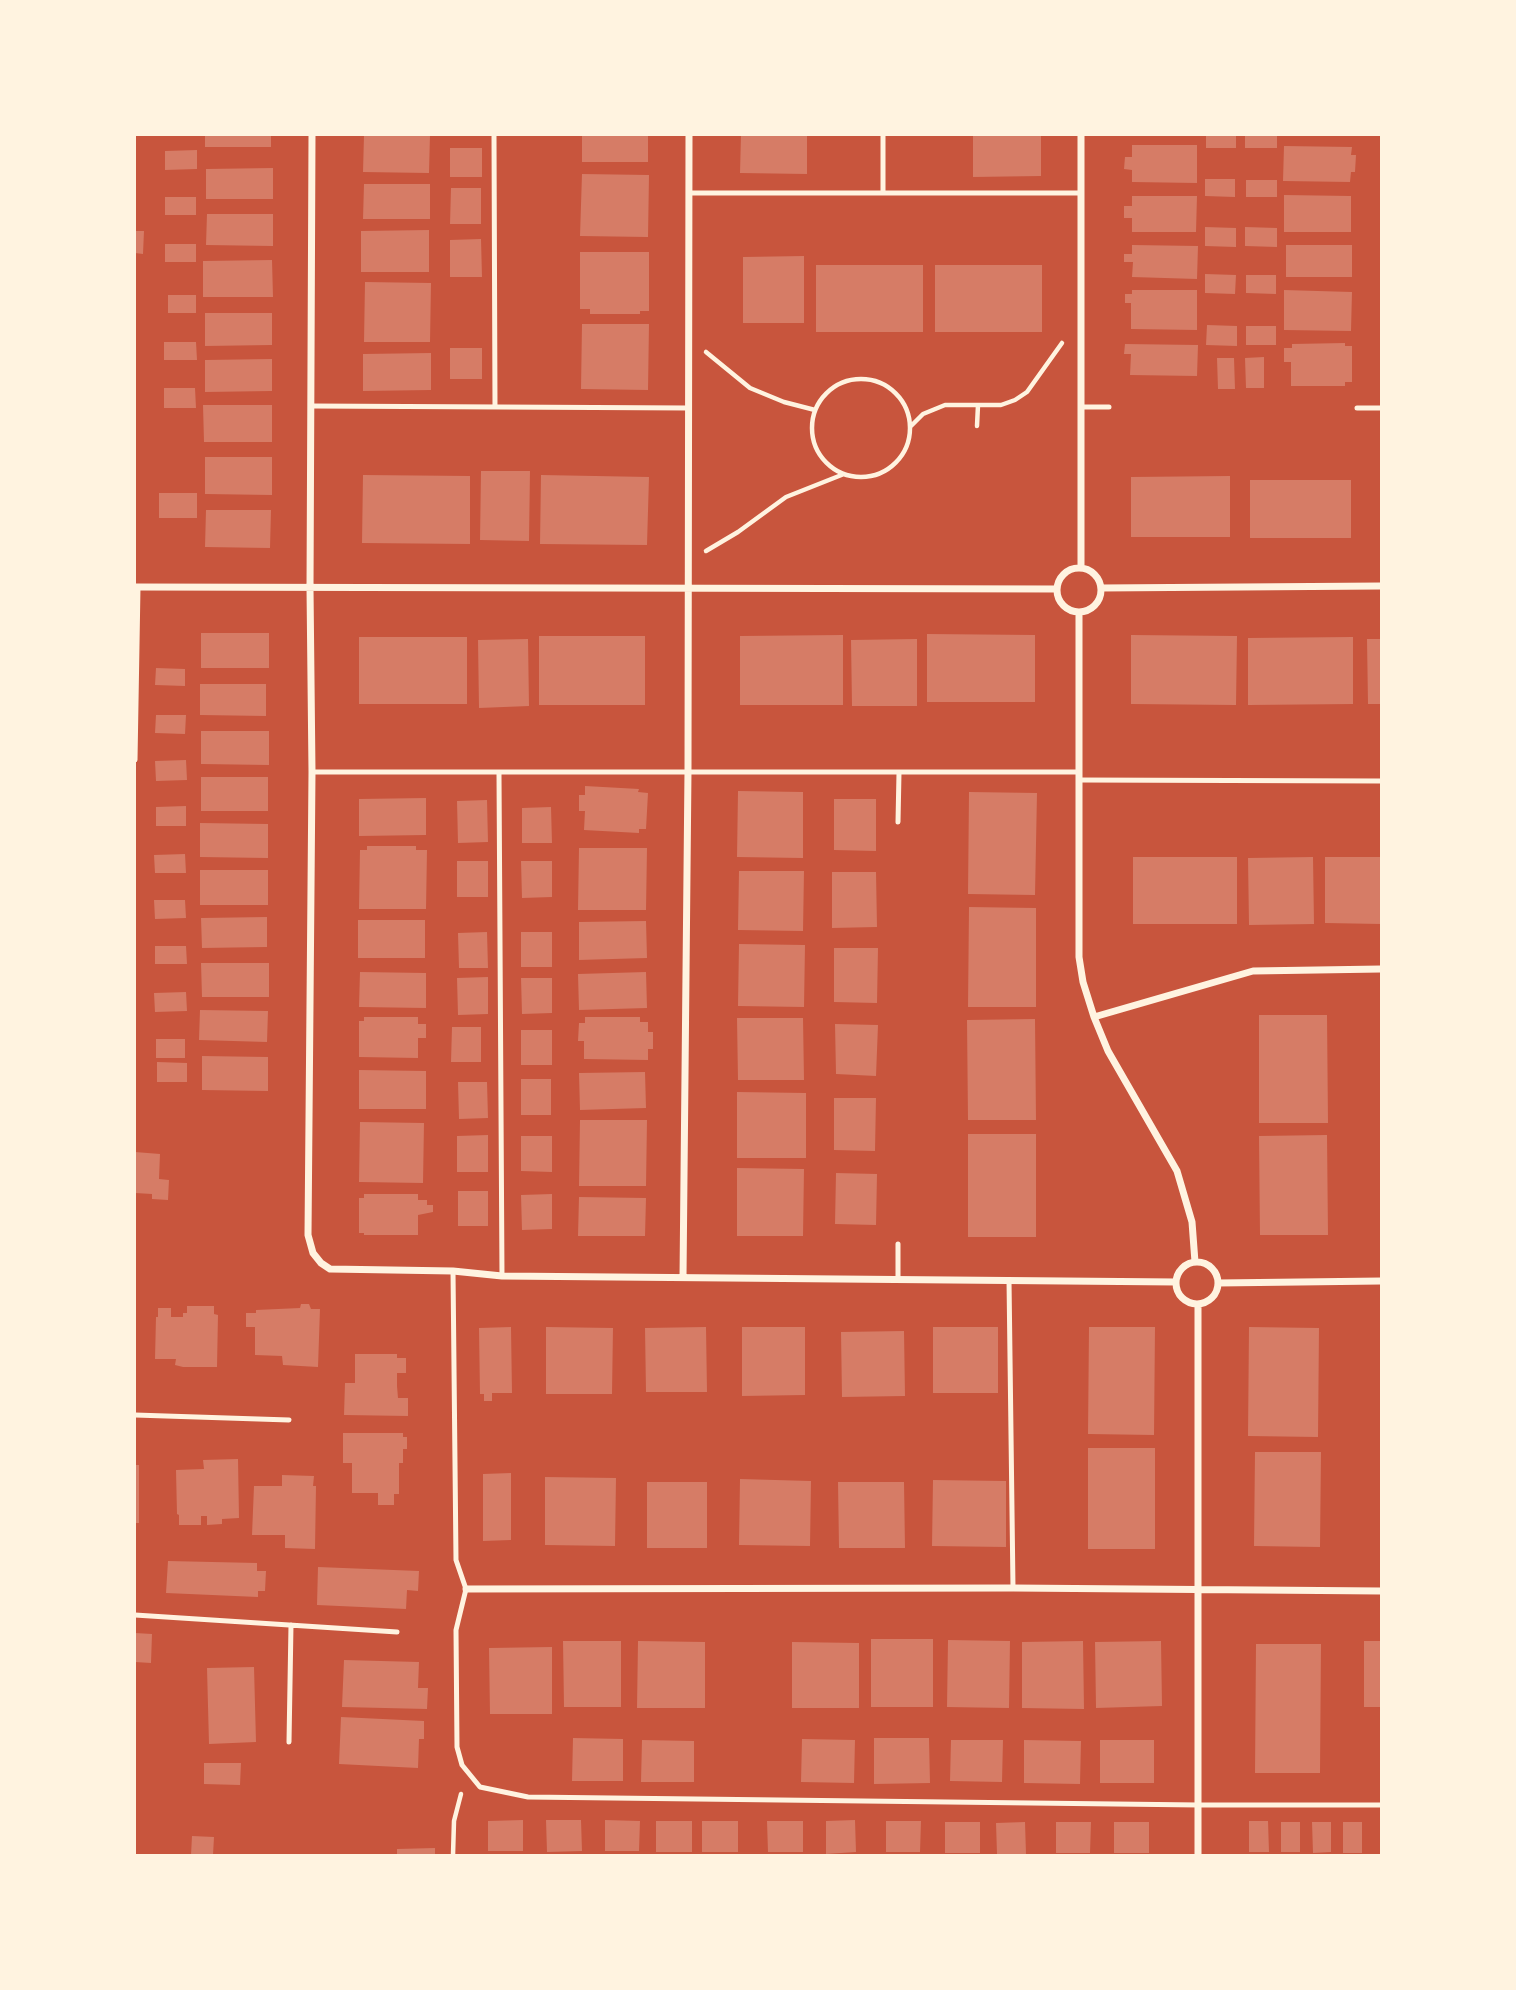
<!DOCTYPE html>
<html>
<head>
<meta charset="utf-8">
<style>
	body { margin:0 }
	#map { position:relative; width:1516px; height:1990px; overflow:hidden; background:#c8553d; font-family:Arial,sans-serif }
	canvas { display:block }
	.frame { position:absolute; inset:0; border:136px solid #fff3e0; pointer-events:none }
</style>
</head>
<body>
<div id="map">
<canvas width="1516" height="1990"></canvas>
<div class="frame"></div>
</div>
<script>
const ctx = document.querySelector('canvas').getContext('2d');
ctx.lineJoin = 'round';
function fillPath(path, color) {
  ctx.fillStyle = color;
  ctx.fill(path, 'evenodd');
}
function poly(rows) {
  const path = new Path2D();
  for (const r of rows) {
    if (r.length === 3) {
      path.moveTo(r[0] + r[2], r[1]);
      path.arc(r[0], r[1], r[2], 0, 2 * Math.PI);
      continue;
    }
    path.moveTo(r[0], r[1]);
    for (let i = 2; i < r.length; i += 2) path.lineTo(r[i], r[i + 1]);
  }
  return path;
}
function trace(path, color, width, dash) {
  ctx.strokeStyle = color;
  ctx.lineWidth = width;
  ctx.lineCap = dash ? 'butt' : 'round';
  ctx.setLineDash(dash || []);
  ctx.stroke(path);
}
const building = poly([
	[205,135,271,135,271,147,205,147],
	[364,135,430,135,429,173,363,172],
	[582,135,648,135,648,162,582,162],
	[741,135,807,135,807,174,740,173],
	[973,135,1041,135,1041,176,973,177],
	[1206,135,1236,135,1236,148,1206,148],
	[1245,135,1277,135,1277,148,1245,148],
	[1132,145,1197,145,1197,183,1132,182,1132,170,1124,169,1125,157,1132,157],
	[1284,146,1352,147,1351,155,1356,155,1355,172,1351,172,1350,182,1283,181],
	[450,148,482,148,482,177,450,177],
	[197,150,197,169,165,170,165,151],
	[273,168,273,199,206,199,206,169],
	[582,174,649,175,648,237,580,236],
	[1205,179,1235,179,1235,197,1205,196],
	[1246,180,1277,180,1277,197,1246,197],
	[364,184,430,184,430,219,363,219],
	[451,188,481,188,481,224,450,224],
	[1284,195,1351,196,1351,232,1284,232],
	[1132,196,1197,196,1196,232,1132,232,1132,218,1124,218,1124,206,1132,206],
	[165,197,196,197,196,215,165,215],
	[207,214,273,214,273,246,206,245],
	[1205,227,1236,228,1236,247,1205,246],
	[1245,227,1277,228,1277,247,1245,246],
	[429,230,429,272,361,272,361,231],
	[135,231,144,231,143,254,135,253],
	[481,239,482,277,450,277,450,240],
	[165,244,196,244,196,262,165,262],
	[1132,245,1198,246,1197,279,1132,277,1133,262,1124,262,1124,254,1132,254],
	[1286,245,1352,245,1352,277,1286,277],
	[580,252,649,252,649,311,640,311,640,314,590,314,590,309,580,309],
	[804,256,804,323,743,323,743,257],
	[272,260,273,297,203,297,203,261],
	[816,265,923,265,923,332,816,332],
	[935,265,1042,265,1042,332,935,332],
	[1205,274,1236,275,1235,294,1205,293],
	[1246,275,1276,275,1276,294,1246,293],
	[365,282,431,283,430,342,364,342],
	[1132,290,1197,290,1197,330,1131,329,1131,303,1125,303,1125,294,1132,294],
	[1284,290,1352,292,1351,331,1284,330],
	[168,295,196,295,196,313,168,313],
	[205,313,272,313,272,345,205,346],
	[582,324,649,324,648,390,581,389],
	[1207,325,1237,326,1237,346,1206,345],
	[1246,326,1276,326,1276,345,1246,345],
	[164,342,196,342,197,360,164,360],
	[1345,343,1345,346,1352,346,1352,382,1345,382,1345,386,1291,386,1291,362,1284,362,1284,348,1292,348,1292,344],
	[1125,344,1198,345,1197,376,1130,375,1131,354,1124,354],
	[450,348,482,348,482,379,450,379],
	[431,353,431,390,363,391,363,354],
	[1264,357,1264,388,1246,388,1245,358],
	[1217,358,1234,358,1235,389,1218,389],
	[272,359,272,391,205,392,205,360],
	[164,388,195,388,196,408,164,408],
	[203,405,272,405,272,442,204,442],
	[205,457,272,457,272,495,205,494],
	[481,471,530,471,529,541,480,540],
	[363,475,470,476,470,544,362,543],
	[541,475,649,477,647,545,540,544],
	[1230,476,1230,537,1131,537,1131,477],
	[1250,480,1351,480,1351,538,1250,538],
	[159,493,197,493,197,518,159,518],
	[206,510,271,510,270,548,205,547],
	[201,633,269,633,269,668,201,668],
	[927,634,1035,635,1035,702,927,702],
	[843,635,843,705,740,705,740,636],
	[1131,635,1237,636,1236,705,1131,704],
	[539,636,645,636,645,705,539,705],
	[359,637,467,637,467,704,359,704],
	[1353,637,1353,704,1248,705,1248,638],
	[528,639,529,706,479,708,478,640],
	[917,639,917,706,852,706,851,640],
	[1367,639,1381,639,1381,704,1368,704],
	[156,668,185,669,185,686,155,685],
	[200,684,266,684,266,716,200,715],
	[156,715,186,715,185,734,155,733],
	[201,731,269,731,269,765,201,764],
	[186,760,187,780,156,781,155,761],
	[201,777,268,777,268,811,201,811],
	[585,786,639,789,638,792,648,793,646,829,639,829,639,833,584,830,585,811,579,811,579,795,585,795],
	[738,791,803,792,803,858,737,857],
	[969,792,1037,793,1035,895,968,894],
	[426,798,426,835,359,836,359,799],
	[834,799,876,799,876,851,834,850],
	[487,800,488,842,458,843,457,801],
	[186,806,186,826,156,826,156,807],
	[551,807,552,843,522,843,522,808],
	[200,823,268,824,268,858,200,857],
	[367,846,416,846,416,850,427,850,426,909,359,909,360,850,367,850],
	[579,848,647,848,646,910,578,910],
	[185,854,186,873,155,873,154,855],
	[1133,857,1237,857,1237,924,1133,924],
	[1313,857,1314,924,1249,925,1248,858],
	[1325,857,1381,857,1381,924,1325,923],
	[457,861,488,861,488,897,457,897],
	[521,861,552,861,552,897,522,898],
	[200,870,268,870,268,905,200,905],
	[739,871,804,871,803,931,738,930],
	[832,872,876,872,877,927,832,928],
	[154,900,185,900,186,918,155,919],
	[969,907,1036,908,1036,1007,968,1007],
	[267,917,267,947,202,948,201,918],
	[358,920,425,920,425,958,358,958],
	[646,921,647,958,579,960,579,922],
	[487,932,488,968,459,968,458,933],
	[521,932,552,932,552,967,521,967],
	[739,944,805,945,804,1007,738,1006],
	[155,946,186,946,187,964,155,964],
	[834,948,878,948,877,1003,834,1002],
	[201,963,269,963,269,997,202,997],
	[360,972,426,973,426,1008,359,1007],
	[646,972,647,1008,579,1010,578,974],
	[488,977,488,1014,458,1015,457,978],
	[521,978,552,978,552,1013,522,1014],
	[186,992,187,1011,155,1012,154,993],
	[200,1010,268,1011,267,1042,199,1040],
	[1259,1015,1327,1015,1328,1123,1259,1123],
	[364,1017,418,1017,418,1024,426,1024,426,1038,418,1038,418,1058,359,1057,359,1021,364,1021],
	[585,1017,640,1017,640,1022,648,1022,648,1032,653,1032,653,1049,648,1049,648,1060,584,1059,584,1041,578,1041,579,1023,585,1023],
	[737,1018,803,1018,804,1080,738,1080],
	[1035,1019,1036,1120,968,1120,967,1020],
	[835,1024,878,1025,876,1076,836,1074],
	[452,1027,481,1027,481,1062,451,1062],
	[521,1030,552,1030,552,1065,521,1065],
	[156,1039,185,1039,185,1058,156,1058],
	[202,1056,268,1057,268,1091,202,1090],
	[157,1062,187,1063,187,1082,157,1082],
	[359,1070,426,1071,426,1109,359,1109],
	[645,1072,646,1108,580,1110,579,1073],
	[521,1079,551,1079,551,1115,521,1115],
	[458,1082,487,1082,488,1118,459,1119],
	[737,1092,806,1093,806,1158,737,1158],
	[834,1098,876,1098,875,1151,834,1150],
	[580,1120,647,1120,646,1186,579,1186],
	[360,1122,424,1123,423,1183,359,1182],
	[968,1134,1036,1134,1036,1237,968,1237],
	[488,1135,488,1172,457,1172,457,1136],
	[1327,1135,1328,1235,1260,1235,1259,1136],
	[521,1136,552,1136,552,1172,521,1171],
	[135,1152,160,1154,159,1179,169,1180,168,1200,152,1199,152,1194,135,1193],
	[737,1168,804,1169,803,1236,737,1236],
	[836,1173,877,1174,876,1225,835,1224],
	[458,1191,488,1191,488,1226,458,1226],
	[364,1194,418,1194,418,1200,427,1200,427,1205,433,1205,433,1212,418,1215,418,1235,364,1235,364,1233,359,1233,359,1198,364,1198],
	[552,1194,552,1229,522,1230,521,1195],
	[579,1197,646,1198,645,1236,578,1236],
	[301,1304,309,1304,311,1309,320,1309,318,1367,283,1365,282,1356,255,1355,255,1327,246,1327,246,1313,256,1313,256,1310,300,1308],
	[187,1306,214,1306,214,1314,218,1315,217,1367,183,1367,175,1365,176,1359,155,1359,156,1317,158,1317,158,1308,171,1308,171,1317,183,1317,183,1313,187,1313],
	[511,1327,512,1393,492,1393,492,1401,484,1401,484,1394,480,1394,479,1328],
	[546,1327,613,1328,612,1394,546,1394],
	[706,1327,707,1392,646,1392,645,1328],
	[742,1327,805,1327,805,1395,742,1396],
	[933,1327,998,1327,998,1393,933,1393],
	[1089,1327,1155,1327,1154,1435,1088,1434],
	[1249,1327,1319,1328,1318,1437,1248,1436],
	[904,1331,905,1396,842,1397,841,1332],
	[355,1354,397,1354,397,1358,406,1358,406,1373,397,1373,397,1386,398,1398,408,1398,408,1416,344,1415,345,1383,355,1383],
	[343,1433,403,1433,403,1437,407,1437,407,1449,403,1449,403,1463,399,1463,399,1494,394,1494,394,1505,378,1505,378,1493,352,1493,352,1463,343,1463],
	[1088,1448,1155,1448,1155,1549,1088,1549],
	[1255,1452,1321,1452,1320,1547,1254,1546],
	[238,1459,239,1518,222,1519,222,1524,207,1525,207,1516,201,1516,201,1525,179,1525,179,1515,177,1514,176,1470,204,1469,203,1460],
	[135,1465,139,1465,139,1523,135,1523],
	[511,1473,511,1540,483,1541,483,1474],
	[282,1475,314,1476,313,1486,316,1486,315,1549,285,1548,285,1535,252,1535,254,1486,282,1486],
	[545,1477,616,1478,615,1546,545,1545],
	[740,1479,811,1481,810,1546,739,1545],
	[933,1480,1006,1481,1006,1547,932,1546],
	[647,1482,707,1482,707,1548,647,1548],
	[838,1482,904,1482,905,1548,839,1548],
	[168,1561,257,1563,257,1571,266,1571,265,1591,258,1591,258,1597,166,1593],
	[318,1567,419,1571,418,1591,407,1590,406,1609,317,1605],
	[135,1633,152,1634,151,1663,135,1662],
	[871,1639,933,1639,933,1707,871,1707],
	[948,1640,1010,1641,1009,1708,947,1707],
	[563,1641,621,1641,621,1707,564,1707],
	[638,1641,705,1642,705,1708,637,1708],
	[1083,1641,1084,1709,1022,1708,1022,1642],
	[1161,1641,1162,1706,1096,1708,1095,1642],
	[1364,1641,1381,1641,1381,1707,1364,1707],
	[792,1642,859,1643,859,1708,792,1708],
	[1256,1644,1321,1644,1320,1773,1255,1773],
	[552,1647,552,1714,490,1714,489,1648],
	[344,1660,419,1662,418,1688,428,1688,427,1709,342,1707],
	[254,1667,256,1742,209,1744,207,1668],
	[341,1717,424,1721,424,1739,419,1739,418,1768,339,1764],
	[573,1738,623,1739,623,1781,572,1781],
	[874,1738,929,1738,930,1783,874,1784],
	[802,1739,855,1740,854,1783,801,1782],
	[642,1740,694,1741,694,1782,641,1782],
	[951,1740,1003,1740,1002,1782,950,1781],
	[1024,1740,1081,1741,1080,1784,1024,1783],
	[1100,1740,1154,1740,1154,1783,1100,1783],
	[204,1763,241,1763,240,1785,204,1784],
	[523,1820,523,1851,488,1851,488,1821],
	[546,1820,581,1820,582,1851,547,1852],
	[605,1820,640,1821,639,1851,605,1851],
	[855,1820,856,1852,826,1854,826,1821],
	[656,1821,692,1821,692,1852,656,1852],
	[702,1821,738,1821,738,1852,702,1852],
	[767,1821,803,1821,803,1852,768,1852],
	[886,1821,921,1821,920,1852,886,1852],
	[1249,1821,1268,1821,1269,1852,1249,1852],
	[945,1822,980,1822,980,1853,945,1853],
	[1025,1822,1026,1854,997,1854,996,1823],
	[1056,1822,1091,1822,1090,1853,1056,1853],
	[1114,1822,1149,1822,1149,1853,1114,1853],
	[1281,1822,1300,1822,1300,1852,1281,1852],
	[1312,1822,1331,1822,1331,1852,1313,1853],
	[1343,1822,1362,1822,1362,1853,1343,1853],
	[192,1836,214,1837,213,1855,191,1855],
	[435,1848,435,1855,397,1855,397,1849]
]);
const path = poly([
	[706,352,750,388,784,402,815,410],
	[861,428,49],
	[977,426,978,405],
	[910,427,923,414,945,405,1001,405,1015,400,1027,392,1062,343],
	[706,551,738,532,786,497,844,474],
	[453,1855,454,1821,461,1794]
]);
const service = poly([
	[494,135,495,407],
	[689,193,1081,193],
	[883,193,883,135],
	[312,406,688,408],
	[1081,407,1109,407],
	[1357,408,1381,408],
	[135,760,138,587],
	[312,772,1079,772],
	[499,774,502,1276],
	[1079,780,1381,781],
	[898,822,899,773],
	[898,1244,898,1279],
	[453,1271,456,1560,466,1589,456,1630,457,1747,462,1765,480,1787,528,1797,1199,1805,1381,1805],
	[1009,1280,1013,1588],
	[135,1415,289,1420],
	[135,1615,397,1632],
	[289,1742,291,1625]
]);
const minor = poly([
	[312,135,310,588,312,772,308,1235,313,1253,321,1263,330,1269,453,1271,502,1276,1176,1282],
	[1081,135,1081,568],
	[1079,590,22],
	[135,587,1057,589],
	[1101,588,1381,586],
	[1079,612,1079,957,1083,982,1094,1017,1108,1051,1177,1171,1192,1222,1195,1262],
	[1094,1017,1253,971,1381,969],
	[1197,1283,21],
	[683,1277,688,771,689,135],
	[1218,1283,1381,1281],
	[466,1589,1013,1588,1381,1591],
	[1198,1855,1198,1304]
]);
fillPath(building, '#d67c66');
trace(path, '#fff3e0', 4.5);
trace(service, '#fff3e0', 5);
trace(minor, '#fff3e0', 7);
</script>
</body>
</html>
